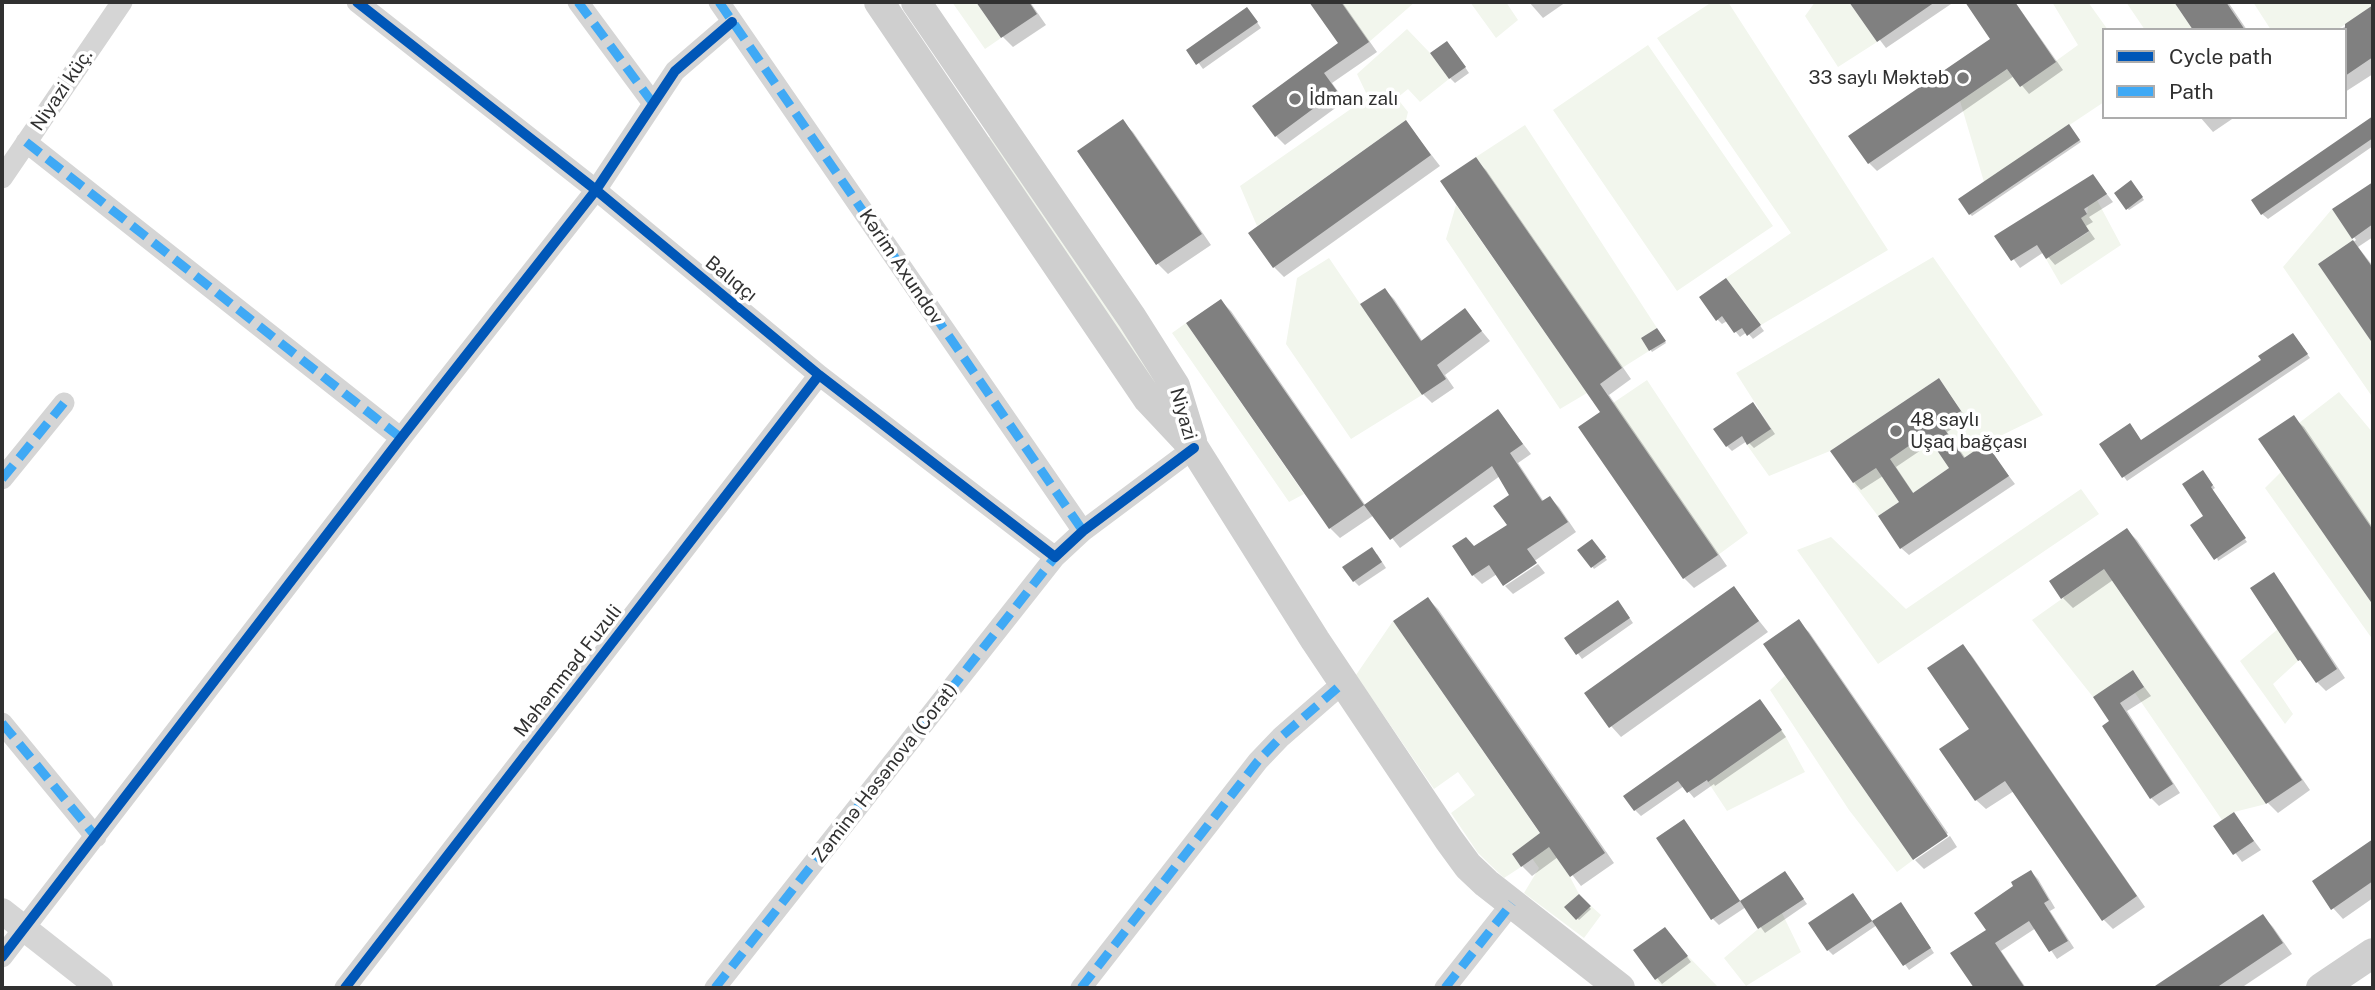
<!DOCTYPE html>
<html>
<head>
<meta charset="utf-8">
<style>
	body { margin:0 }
	#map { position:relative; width:2375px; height:990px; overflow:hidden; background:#fff; font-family:"Public Sans",sans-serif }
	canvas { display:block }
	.frame { position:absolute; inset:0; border:4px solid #313131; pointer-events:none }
	.legend { position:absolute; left:2102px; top:28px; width:245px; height:91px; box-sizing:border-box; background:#fff; border:2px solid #adadad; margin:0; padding:9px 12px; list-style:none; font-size:21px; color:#313131 }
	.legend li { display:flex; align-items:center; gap:14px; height:35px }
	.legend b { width:35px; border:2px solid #adadad }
</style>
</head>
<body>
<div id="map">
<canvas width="2375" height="990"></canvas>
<div class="frame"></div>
<ul class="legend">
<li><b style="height:9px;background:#0057b8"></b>Cycle path</li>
<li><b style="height:9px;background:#3fa9f5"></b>Path</li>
</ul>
</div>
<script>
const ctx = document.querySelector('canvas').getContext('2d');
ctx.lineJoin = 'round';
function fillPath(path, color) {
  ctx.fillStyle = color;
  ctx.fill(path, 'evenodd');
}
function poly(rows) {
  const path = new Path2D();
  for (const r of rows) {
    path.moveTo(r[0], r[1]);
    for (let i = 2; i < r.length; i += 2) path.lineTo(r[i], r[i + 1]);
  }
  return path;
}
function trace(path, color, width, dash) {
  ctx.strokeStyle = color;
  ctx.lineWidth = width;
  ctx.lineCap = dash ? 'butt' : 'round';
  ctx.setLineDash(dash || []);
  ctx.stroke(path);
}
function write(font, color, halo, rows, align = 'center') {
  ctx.font = font + ' "Public Sans",sans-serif';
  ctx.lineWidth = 7;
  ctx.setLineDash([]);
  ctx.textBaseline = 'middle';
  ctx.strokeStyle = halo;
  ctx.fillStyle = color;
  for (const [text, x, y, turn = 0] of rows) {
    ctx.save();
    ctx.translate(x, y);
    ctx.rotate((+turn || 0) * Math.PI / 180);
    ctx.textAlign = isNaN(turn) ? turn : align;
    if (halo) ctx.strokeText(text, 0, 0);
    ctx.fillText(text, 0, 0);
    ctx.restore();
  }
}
const green = poly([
	[952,2,976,2,1001,38,985,49],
	[1341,2,1415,2,1369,42],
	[1470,2,1506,2,1518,20,1496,38],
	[1712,2,1728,2,1888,250,1761,325,1726,278,1791,233,1657,38],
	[1815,2,1849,2,1877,42,1838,67,1805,16],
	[2052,2,2088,2,2108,30,2104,30,2104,102,1984,182,1960,101,2007,69,2020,87,2078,45],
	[2126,2,2174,2,2193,30,2145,30],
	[2253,2,2373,2,2373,5,2337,30,2271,30],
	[1407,29,1430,53,1449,79,1420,102,1408,89,1397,98,1408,112,1406,120,1257,226,1240,186,1368,97,1357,74],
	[1648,45,1773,226,1677,291,1553,110],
	[1525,125,1657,328,1641,338,1649,351,1622,368,1476,157],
	[994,134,1166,389,1157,394,984,141],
	[2097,200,2121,245,2061,285,2046,259,2089,232,2080,218,2087,214,2088,206],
	[1456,205,1587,393,1560,409,1446,239],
	[2332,209,2353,240,2318,264,2373,344,2373,398,2283,267],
	[1933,257,2043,415,1986,443,1964,458,1941,424,1961,411,1939,378,1830,451,1769,476,1747,445,1771,428,1736,373],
	[1329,258,1422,395,1351,439,1286,344,1297,278],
	[1186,323,1304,494,1289,502,1172,333],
	[1647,380,1748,533,1718,555,1613,403],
	[2339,392,2373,433,2373,530,2299,423],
	[1926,434,1949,468,1913,493,1890,459],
	[1876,468,1899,502,1878,516,1853,483],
	[2281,472,2373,605,2373,640,2265,488],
	[2081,489,2099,514,1878,664,1797,550,1831,537,1906,609],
	[2104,569,2266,804,2234,812,2222,820,2135,693,2144,687,2134,671,2093,697,2032,620],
	[1393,621,1570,877,1579,894,1565,907,1591,906,1601,915,1584,938,1524,893,1539,868,1523,846,1512,854,1521,867,1504,878,1478,853,1451,813,1475,795,1458,772,1434,789,1356,675],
	[2278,629,2298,661,2273,684,2293,714,2285,724,2240,661],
	[1785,676,1913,860,1897,872,1849,810,1770,690],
	[1782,730,1805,772,1727,811,1708,782],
	[1782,913,1801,952,1746,986,1724,958,1758,929],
	[1688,956,1719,988,1665,988,1655,980]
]);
const shadow = poly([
	[979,2,1030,2,1046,25,1013,47,1003,37],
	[1311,2,1342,2,1377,52,1332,83,1345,101,1285,145,1276,136,1340,44],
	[1529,2,1566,2,1543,18],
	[1851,2,1954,2,1886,48],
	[1967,2,2015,2,2063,70,2029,94,2014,76,1877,171,1869,163,1993,39],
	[2176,2,2228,2,2247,30,2195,30],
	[2373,7,2373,74,2345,92,2345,30,2340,30],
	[1252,15,1261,28,1203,69,1189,50],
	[1452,48,1469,73,1455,83,1450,78],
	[2200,117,2235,117,2213,132],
	[2373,118,2373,146,2268,219,2262,214,2253,200],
	[1123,122,1133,132,1211,245,1168,274,1158,264,1080,151],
	[1406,122,1440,166,1284,277,1274,267],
	[2071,128,2081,142,1972,216,1970,214],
	[1475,159,1486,170,1631,379,1609,395,1727,566,1694,588,1684,578],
	[2093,176,2113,202,2089,217,2093,222,2086,226,2095,239,2055,265,2044,252,2020,268,1997,236],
	[2133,184,2144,200,2129,210,2127,208],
	[2373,184,2373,237,2358,247,2373,266,2373,341,2320,265,2356,240,2335,210],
	[1730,285,1764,331,1753,339,1747,332,1740,337,1727,321,1722,324,1717,319],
	[1385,290,1394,299,1423,342,1465,311,1490,341,1445,375,1454,388,1432,403,1423,394],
	[1221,301,1231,311,1366,506,1498,412,1531,454,1518,463,1544,502,1550,498,1559,507,1576,532,1503,583,1497,574,1482,584,1473,575,1509,525,1512,496,1500,476,1400,548,1374,515,1340,538,1330,528],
	[1659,332,1666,343,1652,352,1643,339],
	[2296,338,2310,358,2127,481,2101,444,2142,442],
	[1939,380,1967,419,1947,432,1966,459,1986,446,2015,484,1909,555,1901,548,1901,503,1883,476,1861,490,1854,482],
	[1933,442,1952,469,1914,494,1896,467],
	[1758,409,1775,434,1754,448,1747,441,1732,451,1727,446],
	[2293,417,2304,427,2373,528,2373,602,2261,440],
	[2205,474,2215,488,2212,490,2247,542,2218,561,2205,517],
	[2127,530,2137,540,2310,790,2278,813,2268,803,2113,580,2073,608,2063,598],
	[1592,541,1607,560,1594,569,1580,550],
	[1377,554,1386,568,1359,586,1354,581],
	[1538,564,1545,573,1513,594,1505,586],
	[2273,574,2282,584,2345,678,2326,691,2317,682],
	[1733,588,1768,632,1621,737,1611,726],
	[1428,599,1438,609,1614,863,1581,886,1558,857,1532,876,1522,866,1542,834],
	[1622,607,1633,623,1582,659,1567,639],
	[1798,622,1809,632,1948,833,1913,857],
	[1963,646,1972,656,2145,907,2113,929,2103,919,2014,791,1986,809,1976,800],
	[2133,672,2151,696,2127,711,2180,793,2159,806,2151,798,2104,726,2111,722],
	[1760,701,1786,737,1715,786,1714,784,1694,798,1684,786,1641,816,1635,810],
	[2234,814,2261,850,2242,862,2216,827],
	[1684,821,1741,902,1785,873,1807,904,1765,933,1746,907,1719,925,1713,919],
	[1950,836,1957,847,1924,869,1915,860],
	[2373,841,2373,898,2343,919,2333,908,2314,881],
	[2031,872,2038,879,2055,908,2050,911,2074,948,2057,959,2036,928,2001,951,2026,988,1976,988,1953,953,1988,930,2016,886],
	[1853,895,1873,922,1905,909,1934,953,1909,970,1877,925,1833,955,1828,950],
	[1579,896,1591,909,1579,920,1567,907],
	[2263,916,2273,927,2292,954,2241,988,2156,988],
	[1670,934,1691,962,1662,984,1636,951]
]);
const building = poly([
	[976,2,1029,2,1037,14,1001,38],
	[1309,2,1341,2,1369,42,1324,73,1337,91,1275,137,1252,106,1338,43],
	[1849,2,1935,2,1877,42],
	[1965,2,2015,2,2056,62,2020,87,2007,69,1868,164,1848,136,1990,39],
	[2174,2,2226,2,2245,30,2193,30],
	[2373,5,2373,57,2345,76,2345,24],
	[1247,7,1258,22,1196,65,1186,50],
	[1447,41,1466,67,1449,79,1430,53],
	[2373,116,2373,138,2261,215,2251,200],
	[1123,119,1202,234,1156,265,1077,151],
	[1406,120,1431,155,1273,268,1248,233],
	[2069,124,2080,140,1969,215,1958,199],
	[1476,157,1622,368,1600,384,1718,555,1683,579,1578,427,1600,412,1440,181],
	[2093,174,2107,194,2084,209,2087,214,2081,218,2089,231,2046,259,2037,245,2011,261,1994,236],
	[2131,180,2143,197,2126,210,2114,193],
	[2373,182,2373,224,2352,239,2332,209],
	[2353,240,2373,268,2373,344,2318,264],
	[1726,278,1761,325,1747,336,1742,328,1734,333,1722,316,1716,321,1699,297],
	[1385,288,1421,341,1465,308,1482,331,1437,365,1446,379,1422,395,1360,304],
	[1221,299,1364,505,1329,529,1186,323],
	[1657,328,1666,341,1649,351,1641,338],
	[2293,333,2308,354,2122,478,2099,444,2130,423,2141,440,2261,360,2258,356],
	[1939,378,1961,411,1941,424,1964,458,1986,443,2009,476,1900,549,1878,516,1899,502,1876,468,1853,483,1830,451],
	[1926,434,1949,468,1913,493,1890,459],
	[1753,402,1771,429,1747,445,1742,436,1726,447,1713,429],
	[1498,409,1523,444,1510,453,1542,501,1550,496,1568,522,1527,549,1537,563,1503,586,1489,565,1472,576,1452,546,1466,537,1474,546,1507,525,1493,506,1509,495,1492,466,1390,540,1364,505],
	[2294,415,2373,530,2373,605,2258,439],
	[2203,470,2213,485,2211,487,2246,538,2214,560,2190,525,2203,516,2182,484],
	[2127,528,2302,780,2266,804,2104,569,2061,599,2049,581],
	[1592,539,1606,557,1591,568,1577,550],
	[1372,547,1382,562,1353,582,1342,567],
	[2274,572,2337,669,2316,683,2300,660,2298,661,2250,588],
	[1734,586,1759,621,1609,728,1584,693],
	[1428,597,1605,853,1570,877,1549,847,1521,867,1512,854,1540,833,1393,621],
	[1618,600,1630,618,1576,655,1564,638],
	[1799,619,1948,836,1913,860,1763,644],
	[1963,644,2137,896,2102,921,2005,781,1975,801,1939,749,1969,729,1927,668],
	[2133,670,2144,687,2120,703,2173,784,2150,799,2102,726,2109,721,2093,697],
	[1760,699,1782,730,1708,782,1707,780,1687,793,1678,781,1634,811,1623,796],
	[2234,812,2254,841,2233,855,2213,826],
	[1684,819,1740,901,1711,920,1656,838],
	[2373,839,2373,881,2331,910,2312,881],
	[2031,870,2049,900,2044,903,2068,941,2049,952,2029,921,1995,943,2025,988,1974,988,1950,953,1986,930,1974,913,2013,886,2011,882],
	[1785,871,1804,899,1758,929,1740,901],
	[1853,893,1872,921,1827,951,1808,923],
	[1579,894,1591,906,1576,920,1564,907],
	[1901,902,1931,948,1903,966,1872,921],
	[2263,914,2283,943,2216,988,2152,988],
	[1665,927,1688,956,1655,980,1633,950]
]);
const minor = poly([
	[357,2,596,190,819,375,1055,557,1083,531,1194,448],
	[578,2,652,102],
	[719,2,1083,531],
	[26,142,401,438],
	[2,178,122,2],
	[2,479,64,403],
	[2,723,96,837],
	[2,957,401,438,596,190,675,71,732,22],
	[345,988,819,375],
	[715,988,1055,557],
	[1081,988,1258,761,1281,737,1343,683],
	[1445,988,1512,903]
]);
const tertiary = poly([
	[2,911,100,988]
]);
const secondary = poly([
	[879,2,1148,399,1194,448,1315,640,1449,840,1468,866,1486,883,1620,988],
	[916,2,1132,318,1175,386,1192,441],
	[2321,988,2373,953]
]);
const quiet = poly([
	[578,2,652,102],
	[719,2,1083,531],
	[26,142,401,438],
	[2,479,64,403],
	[2,723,96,837],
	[715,988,1055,557],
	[1081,988,1258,761,1281,737,1343,683],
	[1445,988,1512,903]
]);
const cycleway = poly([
	[357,2,596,190,819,375,1055,557,1083,531,1194,448],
	[2,957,401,438,596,190,675,71,732,22],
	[345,988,819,375]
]);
const markers = [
	[1963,78,7,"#797979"],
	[1295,99,7,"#797979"],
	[1896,431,7,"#797979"]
];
const poiNames = [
	["33 saylı Məktəb",1949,78,"right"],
	["İdman zalı",1309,99],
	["48 saylı",1910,420],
	["Uşaq bağçası",1910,442]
];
const streetNames = [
	["Niyazi küç.",62,90,-56],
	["Kərim Axundov",901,267,56],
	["Balıqçı",731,279,39],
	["Niyazi",1183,414,74],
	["Məhəmməd Fuzuli",568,671,-52],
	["Zəminə Həsənova (Corat)",885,773,-52]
];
fillPath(green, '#f2f6ed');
fillPath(shadow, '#0003');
fillPath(building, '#808080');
trace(minor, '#d5d5d5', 21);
trace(tertiary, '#d5d5d5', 26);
trace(secondary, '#cfcfcf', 30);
trace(quiet, '#3fa9f5', 9, [18, 9]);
trace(cycleway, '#0057b8', 10);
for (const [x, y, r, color] of markers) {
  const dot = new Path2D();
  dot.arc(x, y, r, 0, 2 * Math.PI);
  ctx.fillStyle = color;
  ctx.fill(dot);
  trace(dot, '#fff', 2.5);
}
write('19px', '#313131', '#fff', poiNames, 'left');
write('19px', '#313131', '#fff', streetNames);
</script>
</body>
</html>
